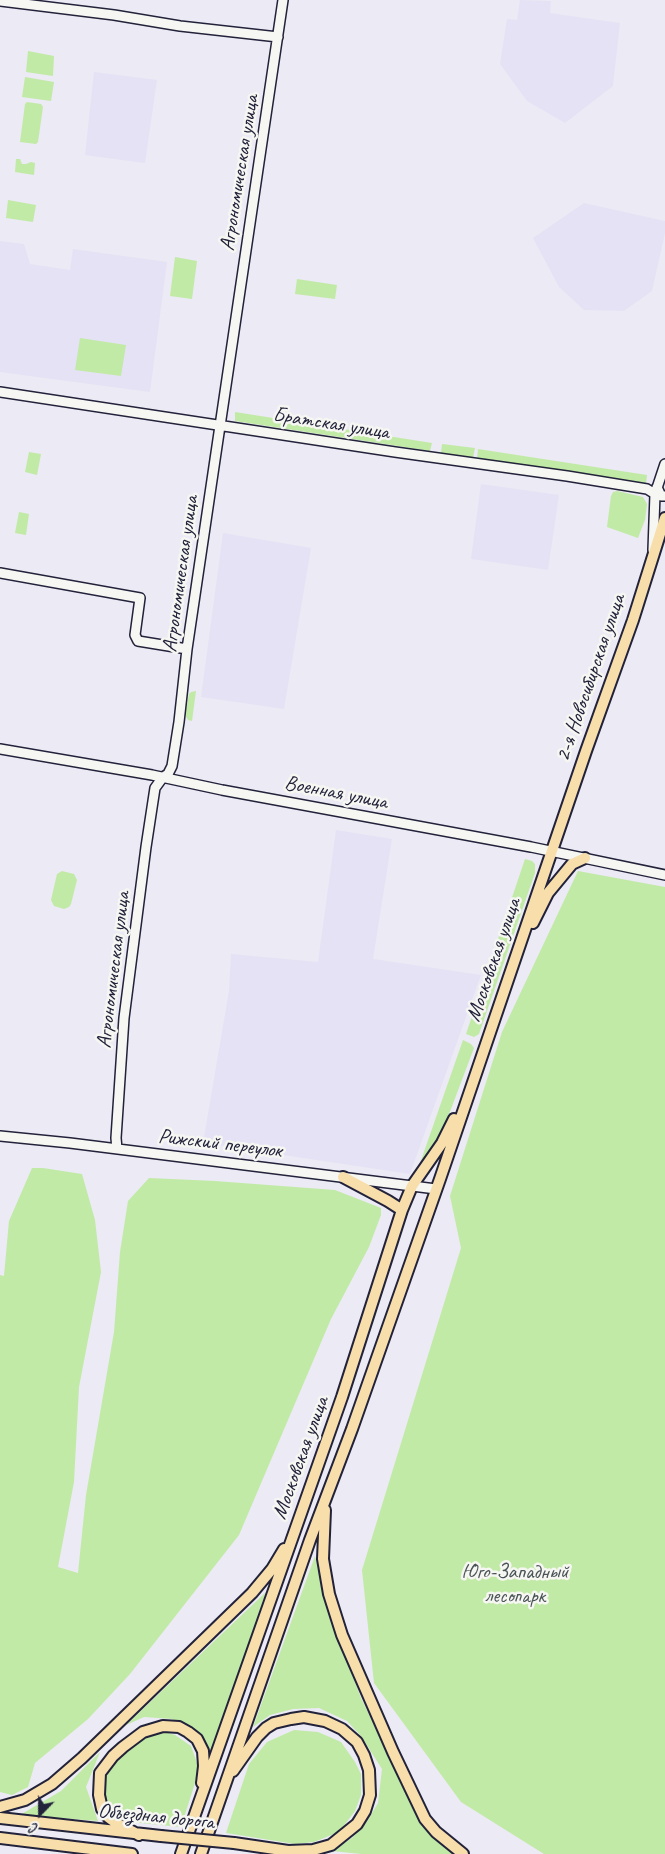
<!DOCTYPE html>
<html>
<head>
<meta charset="utf-8">
<style>
	body { margin:0 }
	#map { position:relative; width:665px; height:1854px; overflow:hidden; background:#eceaf4; font-family:Caveat,sans-serif }
	canvas { display:block }
	.north { position:absolute; left:15px; top:1789px; width:50px; height:50px; -webkit-text-stroke:4px #f6f6f2; paint-order:stroke; rotate:202deg; font-size:14px; font-weight:700; line-height:20px; text-align:center; color:#22223b }
	.north::after { content:''; display:block; margin:auto; width:18px; height:22px; background:#22223b; clip-path:polygon(50% 0,100% 100%,50% 72%,0 100%) }
</style>
</head>
<body>
<div id="map">
<canvas width="665" height="1854"></canvas>
<div class="north">С</div>
</div>
<script>
const ctx = document.querySelector('canvas').getContext('2d');
ctx.lineJoin = 'round';
function fillPath(path, color) {
  ctx.fillStyle = color;
  ctx.fill(path, 'evenodd');
}
function poly(rows) {
  const path = new Path2D();
  for (const r of rows) {
    path.moveTo(r[0], r[1]);
    for (let i = 2; i < r.length; i += 2) path.lineTo(r[i], r[i + 1]);
  }
  return path;
}
function trace(path, color, width, dash) {
  ctx.strokeStyle = color;
  ctx.lineWidth = width;
  ctx.lineCap = dash ? 'butt' : 'round';
  ctx.setLineDash(dash || []);
  ctx.stroke(path);
}
function write(font, color, halo, rows, align = 'center') {
  ctx.font = font + ' Caveat,sans-serif';
  ctx.lineWidth = 5;
  ctx.setLineDash([]);
  ctx.textBaseline = 'middle';
  ctx.strokeStyle = halo;
  ctx.fillStyle = color;
  for (const [text, x, y, turn = 0] of rows) {
    ctx.save();
    ctx.translate(x, y);
    ctx.rotate((+turn || 0) * Math.PI / 180);
    ctx.textAlign = isNaN(turn) ? turn : align;
    if (halo) ctx.strokeText(text, 0, 0);
    ctx.fillText(text, 0, 0);
    ctx.restore();
  }
}
const built = poly([
	[520,0,551,1,550,13,620,23,613,86,565,123,527,101,500,64,507,19,517,20],
	[94,72,157,80,145,163,85,155],
	[584,203,665,221,665,233,652,291,624,311,584,310,559,287,533,238],
	[0,241,24,244,30,264,70,270,73,249,167,262,150,392,0,372],
	[481,484,559,495,548,570,471,559],
	[223,533,311,548,284,709,201,697],
	[336,830,392,839,373,959,481,975,410,1174,203,1143,229,991,231,954,318,962]
]);
const green = poly([
	[28,51,54,56,53,76,26,72],
	[25,77,54,82,51,101,22,97],
	[27,102,41,104,43,107,38,142,36,144,20,142,25,104],
	[16,159,20,159,22,164,26,164,31,162,35,163,34,175,15,172],
	[8,200,36,205,33,222,6,218],
	[175,257,197,261,192,299,170,296],
	[297,279,337,285,335,299,295,294],
	[80,338,126,345,121,376,75,370],
	[235,412,432,443,430,451,235,421],
	[442,444,475,448,473,458,441,453],
	[478,449,647,475,646,484,644,485,477,460],
	[29,452,41,454,37,475,25,472],
	[617,491,643,497,647,504,645,520,638,538,607,527,611,496,613,492],
	[19,512,29,514,26,535,15,533],
	[196,691,192,721,188,720,185,715,189,694,191,692],
	[525,859,532,861,535,864,535,873,479,1034,474,1037,466,1034],
	[62,871,74,874,77,880,71,904,69,907,64,909,54,906,51,900,57,874],
	[578,871,665,887,665,1854,544,1854,461,1802,374,1683,362,1570,461,1248,450,1196,502,1032],
	[463,1040,471,1044,474,1048,451,1109,437,1142,418,1169],
	[32,1168,43,1168,82,1174,95,1220,101,1272,79,1387,74,1482,58,1567,78,1573,86,1495,114,1332,120,1252,128,1201,149,1178,215,1181,335,1190,381,1208,381,1215,369,1247,331,1319,239,1535,130,1674,88,1719,35,1763,28,1787,12,1795,0,1792,0,1275,4,1276,9,1221],
	[315,1556,325,1603,361,1698,407,1793,431,1831,453,1854,361,1854,332,1851,352,1838,366,1823,378,1803,382,1769,361,1736,347,1721,319,1708,293,1709,270,1715,253,1727],
	[266,1592,212,1752,197,1733,172,1719,144,1717,126,1725],
	[294,1730,318,1732,341,1742,355,1762,361,1774,361,1795,355,1811,339,1832,314,1842,295,1844,226,1833,249,1764,267,1742],
	[161,1731,175,1735,191,1746,198,1766,195,1783,181,1827,131,1822,115,1811,106,1800,103,1785,110,1769,129,1749,149,1735],
	[100,1752,86,1787,98,1821,20,1815,61,1791]
]);
const minor = poly([
	[0,1,114,15,180,26,278,37],
	[0,392,395,452,567,476,647,489,655,494],
	[657,487,661,496,665,496],
	[653,550,655,494,665,464],
	[0,573,140,598,135,635,138,641,187,649],
	[0,749,152,775,222,790,531,847,665,875],
	[0,1136,70,1143,436,1189],
	[117,1149,116,1138,124,1018,146,847,155,788,163,777,168,774,172,766,179,722,187,649,283,0]
]);
const major = poly([
	[533,923,548,893,572,864,585,858],
	[343,1177,388,1201,402,1210],
	[325,1510,323,1559,329,1594,342,1635,393,1752,425,1819,436,1832,463,1854],
	[233,1771,257,1737,266,1728,274,1723,291,1719,304,1717,325,1721,342,1729,357,1742,364,1755,369,1770,370,1795,365,1811,357,1824,331,1845,313,1850,288,1851],
	[0,1807,25,1800,52,1784,82,1758,252,1593,272,1569,284,1549],
	[0,1818,161,1836],
	[139,1835,116,1823,108,1817,102,1809,99,1795,100,1773,113,1756,123,1747,143,1732,163,1726,179,1727,188,1732,197,1739,203,1751,204,1766,202,1783],
	[0,1838,132,1854],
	[234,1843,295,1852],
	[181,1854,342,1397,402,1210,412,1186,442,1143,454,1119],
	[201,1854,310,1540,352,1429,440,1179,586,751,633,620,665,518]
]);
const majorBridge = poly([
	[161,1836,234,1843]
]);
const streetNames = [
	["Агрономическая улица",240,173,-81],
	["Братская улица",331,424,9],
	["Агрономическая улица",181,574,-82],
	["2-я Новосибирская улица",591,678,-71],
	["Военная улица",336,793,11],
	["Московская улица",494,960,-71],
	["Агрономическая улица",114,970,-83],
	["Рижский переулок",220,1144,7],
	["Московская улица",301,1458,-70],
	["Объездная дорога",156,1817,6]
];
const parkNames = [
	["Юго-Западный",515,1572],
	["лесопарк",515,1596]
];
fillPath(built, '#e5e2f5');
fillPath(green, '#c1eaa6');
trace(minor, '#22223b', 12);
trace(major, '#22223b', 14);
trace(minor, '#f6f6f2', 9);
trace(major, '#f8deab', 10);
trace(majorBridge, '#22223b', 14, []);
trace(majorBridge, '#f8deab', 10);
write('21px', '#22223b', '#f6f6f2', streetNames);
write('21px', '#4a5456', '#f6f6f2', parkNames);
</script>
</body>
</html>
